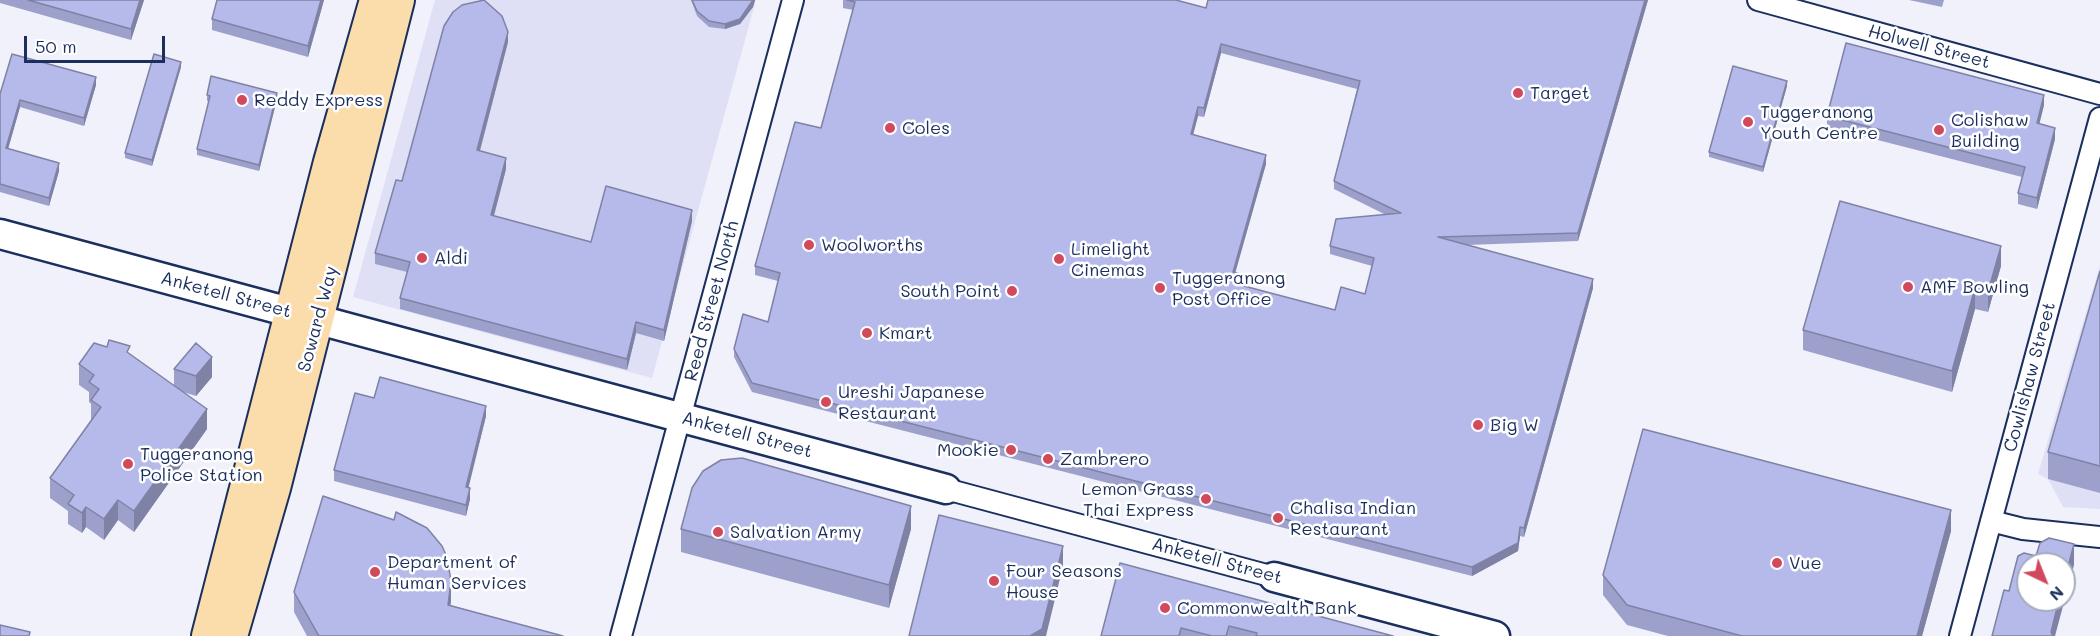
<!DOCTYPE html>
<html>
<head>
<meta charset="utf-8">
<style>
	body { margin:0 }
	#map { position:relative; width:2100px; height:636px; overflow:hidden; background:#f0f1fb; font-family:Mali,sans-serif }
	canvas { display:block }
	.north { position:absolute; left:2016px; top:552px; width:60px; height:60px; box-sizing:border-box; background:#fff; border:2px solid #a4acbf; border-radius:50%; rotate:137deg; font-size:16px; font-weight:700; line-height:24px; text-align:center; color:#1b2f5e }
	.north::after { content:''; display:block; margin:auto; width:21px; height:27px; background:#d1495b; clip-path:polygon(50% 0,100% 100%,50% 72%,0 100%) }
	.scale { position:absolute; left:24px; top:36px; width:141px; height:27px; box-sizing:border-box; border:3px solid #1b2f5e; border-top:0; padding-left:8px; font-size:18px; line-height:21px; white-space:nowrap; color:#1b2f5e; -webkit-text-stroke:4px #fff; paint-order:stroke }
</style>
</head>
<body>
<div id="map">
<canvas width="2100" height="636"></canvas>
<div class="north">N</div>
<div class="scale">50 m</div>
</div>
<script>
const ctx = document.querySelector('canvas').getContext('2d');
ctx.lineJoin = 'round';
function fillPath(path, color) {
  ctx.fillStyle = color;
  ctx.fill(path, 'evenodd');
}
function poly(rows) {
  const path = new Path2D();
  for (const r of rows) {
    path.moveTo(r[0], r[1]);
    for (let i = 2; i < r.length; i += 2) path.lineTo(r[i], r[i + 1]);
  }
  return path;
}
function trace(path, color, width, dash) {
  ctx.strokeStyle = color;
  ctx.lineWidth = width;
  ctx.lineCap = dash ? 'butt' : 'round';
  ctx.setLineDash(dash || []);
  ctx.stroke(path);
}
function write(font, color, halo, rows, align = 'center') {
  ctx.font = font + ' Mali,sans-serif';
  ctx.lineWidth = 5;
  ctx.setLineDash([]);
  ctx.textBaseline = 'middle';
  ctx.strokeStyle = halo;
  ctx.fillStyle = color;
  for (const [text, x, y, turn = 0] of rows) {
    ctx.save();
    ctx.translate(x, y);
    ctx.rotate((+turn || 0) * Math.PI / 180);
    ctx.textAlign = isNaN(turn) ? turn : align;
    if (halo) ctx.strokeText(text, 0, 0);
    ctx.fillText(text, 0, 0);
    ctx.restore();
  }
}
const built = poly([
	[435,0,756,0,652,378,353,297],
	[2100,265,2100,509,2063,507,2048,479,2038,474]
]);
const street = poly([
	[1758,0,2100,94],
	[946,489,1274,577],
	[1991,521,2023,529,2100,537],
	[621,636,793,0],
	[1960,636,2100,118]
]);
const secondary = poly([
	[0,234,946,489],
	[1274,577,1495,636]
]);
const primary = poly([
	[208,636,330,162,376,0],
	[231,636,274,488,398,0]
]);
const wall = poly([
	[0,0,144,0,131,40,0,3],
	[324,0,308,57,212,30,212,19],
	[691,0,755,0,753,7,740,24,725,29,709,27,697,16],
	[843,0,1176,0,1206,8,1648,0,1578,241,1467,245,1593,288,1524,537,1520,536,1518,551,1472,576,752,392,734,357,734,349,768,322,778,281,755,275,755,266,821,128,853,10,843,8],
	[1221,53,1357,89,1334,181,1334,189,1386,215,1330,246,1330,254,1372,266,1365,294,1335,310,1247,287,1248,285,1235,272,1266,164,1193,134,1198,116,1204,117],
	[1909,0,1944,0,1942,7],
	[508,42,480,151,506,169,494,216,591,242,692,221,664,341,636,333,627,370,400,309,400,298,407,272,375,264,375,253,402,181],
	[181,67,152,166,125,158,125,153],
	[96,85,84,126,20,107,8,149,59,171,49,206,0,192,0,94],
	[1787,86,1763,172,1709,157,1709,152],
	[207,95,277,99,259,171,197,155,197,149,209,101,207,101],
	[2044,105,2039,123,2055,139,2037,209,2018,204,2018,193,2022,177,1827,127,1827,116],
	[2001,266,1988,312,1975,309,1952,392,1803,350,1803,330],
	[2100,271,2100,493,2048,479,2048,452],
	[130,354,174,386,174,369,212,377,196,396,183,392,207,429,134,532,118,520,104,540,86,527,82,533,68,524,68,511,50,498,50,478,91,420,91,404,89,402,89,392,79,385,79,364],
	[374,398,486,416,468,487,470,499,466,516,334,481,334,470],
	[681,529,911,529,889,608,681,552],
	[1951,531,1922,636,1668,636,1627,625,1603,595,1603,575],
	[1120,563,1393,636,1101,636],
	[294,592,451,601,450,605,563,636,307,636,294,612]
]);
const shadedWall = poly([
	[140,0,144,0,131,40,131,29],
	[321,0,324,0,308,57,308,46],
	[753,0,755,0,753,7,740,24,725,29,725,24],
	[1645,0,1648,0,1578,241,1578,233],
	[508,32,508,42,477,161,477,150],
	[1221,44,1221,53,1204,117,1204,108],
	[181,62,181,67,152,166,152,160],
	[96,77,96,85,84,126,84,118],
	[1787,81,1787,86,1763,172,1763,167],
	[277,93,277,99,259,171,259,165],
	[2044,95,2044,105,2037,134,2037,123],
	[20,100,20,107,6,156,6,148],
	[1198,107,1198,116,1191,143,1191,134],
	[2055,128,2055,139,2037,209,2037,198],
	[1266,155,1266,164,1233,281,1233,272],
	[506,158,506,169,491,226,491,215],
	[59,163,59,171,49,206,49,198],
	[692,210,692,221,664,341,664,330],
	[2001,246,2001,266,1988,312,1988,292],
	[1248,276,1248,285,1244,295,1244,286],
	[1593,279,1593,288,1524,537,1524,528],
	[1975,288,1975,309,1952,392,1952,371],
	[636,322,636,333,627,370,627,359],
	[212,357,212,377,196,396,196,376],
	[486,406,486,416,466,498,466,487],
	[207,409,207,429,134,532,134,511],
	[470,488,470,499,466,516,466,505],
	[118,500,118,520,104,540,104,519],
	[911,506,911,529,889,608,889,585],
	[86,507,86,527,82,533,82,513],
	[1951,510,1951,531,1922,636,1917,636],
	[1520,527,1520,536,1518,551,1472,576,1472,567],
	[2074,544,2074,565,2055,636,2051,636,2051,632,2059,600,2064,600,2064,582],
	[1063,546,1063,566,1046,636,1030,636],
	[451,581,451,601,448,625,448,605]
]);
const building = poly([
	[28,0,140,0,131,29,28,0],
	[217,0,321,0,308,46,212,19,217,0],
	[484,0,502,16,508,32,477,150,506,158,491,215,591,242,606,186,692,210,664,330,636,322,627,359,400,298,410,262,375,253,396,180,402,181,444,26,453,12,462,5,484,0],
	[692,0,753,0,740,19,725,24,709,21,697,11,692,0],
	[847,0,1176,0,1206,8,1208,0,1645,0,1578,233,1438,237,1593,279,1524,528,1520,527,1518,543,1472,567,752,383,734,349,743,314,768,322,780,273,755,266,795,122,821,128,855,2,847,0],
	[1221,44,1360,81,1334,181,1401,213,1336,219,1330,246,1374,258,1365,294,1341,287,1335,310,1244,286,1248,276,1233,272,1266,155,1191,134,1198,107,1204,108,1221,44],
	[1846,43,2044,95,2037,123,2055,128,2037,198,2018,193,2025,167,1827,116,1846,43],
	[12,54,96,77,84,118,20,100,6,148,59,163,49,198,0,184,0,94,12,54],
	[154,54,181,62,152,160,125,153,154,54],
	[1733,66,1787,81,1763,167,1709,152,1733,66],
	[211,76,277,93,259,165,197,149,210,96,207,95,211,76],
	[1840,201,2001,246,1988,292,1975,288,1952,371,1803,330,1840,201],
	[2100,271,2100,466,2048,452,2100,271],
	[109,340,130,346,127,352,207,409,134,511,118,500,104,519,86,507,82,513,68,504,74,495,50,478,101,407,91,400,99,389,89,382,94,375,79,364,94,343,107,347,109,340],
	[196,343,212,357,196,376,174,369,196,343],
	[380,377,486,406,466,487,470,488,466,505,334,470,355,393,374,398,380,377],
	[1643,429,1951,510,1917,636,1742,636,1627,605,1603,575,1643,429],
	[742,458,911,506,889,585,681,529,692,488,703,471,721,460,742,458],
	[323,496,394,520,396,512,427,528,442,546,447,557,451,581,448,605,563,636,319,636,294,592,323,496],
	[939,515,1063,546,1042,629,1030,636,909,636,939,515],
	[2049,538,2074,544,2064,582,2064,564,2028,564,2028,600,2059,600,2051,632,2053,636,1992,636,2004,590,2009,591,2018,556,2024,553,2036,556,2040,543,2049,538],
	[1120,563,1393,636,1256,636,1257,633,1229,626,1226,636,1212,636,1181,628,1179,636,1101,636,1120,563],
	[0,625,30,632,29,636,0,636,0,625]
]);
const markers = [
	[1518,93,6,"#d1495b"],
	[242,100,6,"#d1495b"],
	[1748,122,6,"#d1495b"],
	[890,128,6,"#d1495b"],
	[1939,130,6,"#d1495b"],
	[809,245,6,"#d1495b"],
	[422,258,6,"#d1495b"],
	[1059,259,6,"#d1495b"],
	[1908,287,6,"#d1495b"],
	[1160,288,6,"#d1495b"],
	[1012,291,6,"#d1495b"],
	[867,333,6,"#d1495b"],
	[826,402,6,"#d1495b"],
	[1478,425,6,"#d1495b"],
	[1011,450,6,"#d1495b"],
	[1048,459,6,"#d1495b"],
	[128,464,6,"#d1495b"],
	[1206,499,6,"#d1495b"],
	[1278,518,6,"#d1495b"],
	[718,532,6,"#d1495b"],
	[1777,563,6,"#d1495b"],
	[375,572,6,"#d1495b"],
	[994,581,6,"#d1495b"],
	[1165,608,6,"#d1495b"]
];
const streetNames = [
	["Holwell Street",1929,47,15],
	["Anketell Street",226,295,15],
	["Reed Street North",712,301,-75],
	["Soward Way",318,319,-75],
	["Cowlishaw Street",2030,377,-75],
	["Anketell Street",747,435,15],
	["Anketell Street",1217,561,15]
];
const poiNames = [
	["Target",1530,93],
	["Reddy Express",254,100],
	["Tuggeranong",1760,112],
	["Youth Centre",1760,133],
	["Colishaw",1951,120],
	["Building",1951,141],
	["Coles",902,128],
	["Woolworths",821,245],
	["Limelight",1071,249],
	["Cinemas",1071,270],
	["Aldi",434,258],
	["Tuggeranong",1172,278],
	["Post Office",1172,299],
	["AMF Bowling",1920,287],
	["South Point",1000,291,"right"],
	["Kmart",879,333],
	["Ureshi Japanese",838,392],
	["Restaurant",838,413],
	["Big W",1490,425],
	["Mookie",999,450,"right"],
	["Tuggeranong",140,454],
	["Police Station",140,475],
	["Zambrero",1060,459],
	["Lemon Grass",1194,489,"right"],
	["Thai Express",1194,510,"right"],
	["Chalisa Indian",1290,508],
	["Restaurant",1290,529],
	["Salvation Army",730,532],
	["Department of",387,562],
	["Human Services",387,583],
	["Vue",1789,563],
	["Four Seasons",1006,571],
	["House",1006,592],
	["Commonwealth Bank",1177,608]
];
fillPath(built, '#dfe0f6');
trace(street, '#1b2f5e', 24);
trace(secondary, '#1b2f5e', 33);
trace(primary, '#1b2f5e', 36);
trace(street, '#fff', 20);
trace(secondary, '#fff', 28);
trace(primary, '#fbddab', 32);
fillPath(wall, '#9da0ca');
fillPath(shadedWall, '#7f82a4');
fillPath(building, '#b6baeb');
trace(building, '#7f82a4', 1.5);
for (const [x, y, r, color] of markers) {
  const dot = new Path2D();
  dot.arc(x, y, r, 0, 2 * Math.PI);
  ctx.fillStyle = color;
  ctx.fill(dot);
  trace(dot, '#fff', 2);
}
write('18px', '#1b2f5e', '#fff', streetNames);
write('18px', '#1b2f5e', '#fff', poiNames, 'left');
</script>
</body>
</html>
